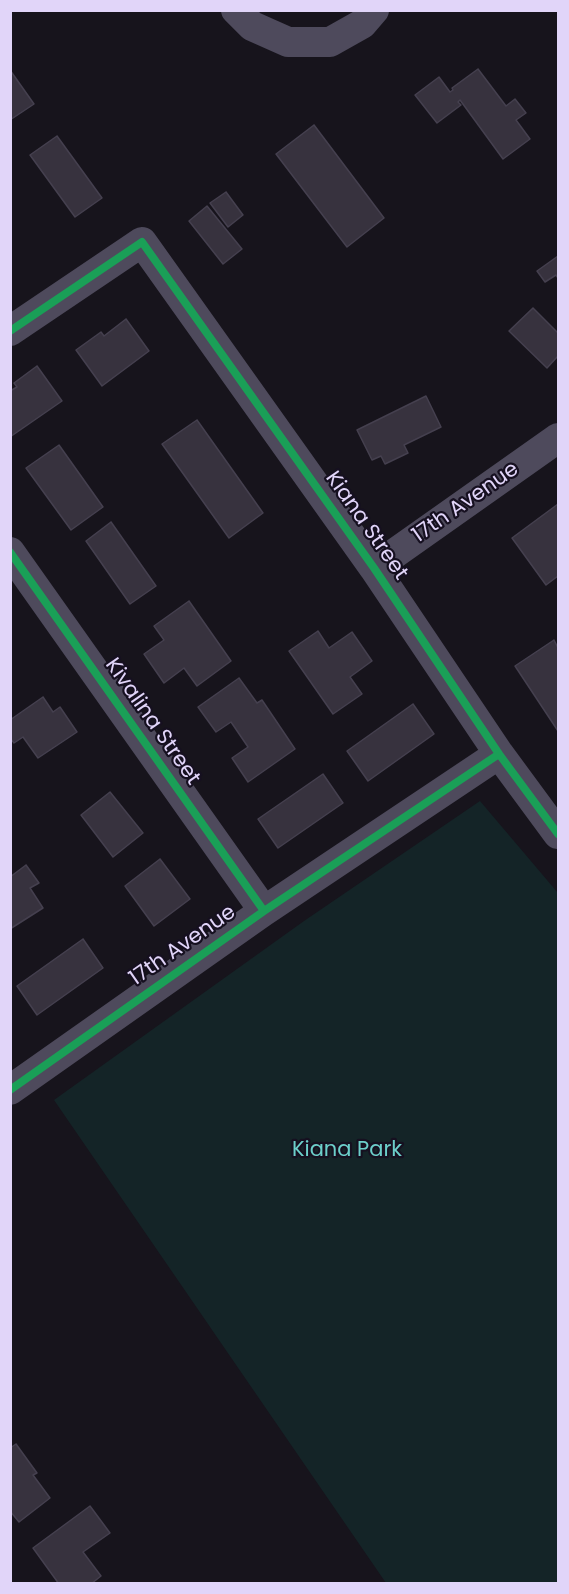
<!DOCTYPE html>
<html>
<head>
<meta charset="utf-8">
<style>
	body { margin:0 }
	#map { position:relative; width:569px; height:1594px; overflow:hidden; background:#17141c; font-family:Poppins,sans-serif }
	canvas { display:block }
	.frame { position:absolute; inset:0; border:12px solid #e1d5f9; pointer-events:none }
</style>
</head>
<body>
<div id="map">
<canvas width="569" height="1594"></canvas>
<div class="frame"></div>
</div>
<script>
const ctx = document.querySelector('canvas').getContext('2d');
ctx.lineJoin = 'round';
function fillPath(path, color) {
  ctx.fillStyle = color;
  ctx.fill(path, 'evenodd');
}
function poly(rows) {
  const path = new Path2D();
  for (const r of rows) {
    path.moveTo(r[0], r[1]);
    for (let i = 2; i < r.length; i += 2) path.lineTo(r[i], r[i + 1]);
  }
  return path;
}
function trace(path, color, width, dash) {
  ctx.strokeStyle = color;
  ctx.lineWidth = width;
  ctx.lineCap = dash ? 'butt' : 'round';
  ctx.setLineDash(dash || []);
  ctx.stroke(path);
}
function write(font, color, halo, rows, align = 'center') {
  ctx.font = font + ' Poppins,sans-serif';
  ctx.lineWidth = 4.5;
  ctx.setLineDash([]);
  ctx.textBaseline = 'middle';
  ctx.strokeStyle = halo;
  ctx.fillStyle = color;
  for (const [text, x, y, turn = 0] of rows) {
    ctx.save();
    ctx.translate(x, y);
    ctx.rotate((+turn || 0) * Math.PI / 180);
    ctx.textAlign = isNaN(turn) ? turn : align;
    if (halo) ctx.strokeText(text, 0, 0);
    ctx.fillText(text, 0, 0);
    ctx.restore();
  }
}
const green = poly([
	[480,801,558,893,558,1583,386,1583,54,1100,304,921]
]);
const building = poly([
	[478,69,506,106,515,99,526,113,516,120,530,139,503,159,460,100,458,102,461,105,437,123,415,95,439,77,450,92,453,90,452,88,478,69],
	[10,70,34,104,10,120,10,70],
	[314,125,384,218,347,247,276,154,314,125],
	[57,136,102,198,75,217,30,155,57,136],
	[226,192,243,215,228,227,210,203,226,192],
	[207,206,242,249,223,264,189,221,207,206],
	[558,256,558,278,556,275,545,282,537,271,558,256],
	[533,308,558,333,558,356,547,368,509,331,533,308],
	[126,319,149,351,102,386,76,350,101,332,104,336,126,319],
	[37,366,62,401,10,437,10,391,17,387,14,383,37,366],
	[426,396,441,427,404,445,408,453,385,464,381,456,372,460,357,430,426,396],
	[197,420,263,513,229,538,162,444,197,420],
	[59,445,103,507,71,530,26,468,59,445],
	[558,504,558,576,546,585,512,538,558,504],
	[111,522,156,586,130,604,86,541,111,522],
	[189,601,231,661,197,686,184,668,164,683,144,654,164,640,154,626,189,601],
	[318,631,329,648,352,632,372,661,350,677,362,694,333,714,289,651,318,631],
	[554,640,558,648,558,731,515,666,554,640],
	[239,678,257,703,262,700,295,749,248,782,232,758,248,747,231,722,216,732,198,707,239,678],
	[43,697,53,712,60,707,77,732,38,758,23,737,14,743,10,738,10,720,43,697],
	[413,704,434,734,368,781,347,751,413,704],
	[323,774,343,803,278,848,258,819,323,774],
	[110,792,143,833,113,857,81,815,110,792],
	[160,859,190,899,154,926,125,886,160,859],
	[26,865,39,883,30,888,43,908,10,929,10,877,26,865],
	[83,939,103,968,37,1015,17,986,83,939],
	[16,1444,37,1473,33,1475,50,1498,19,1522,10,1511,10,1448,16,1444],
	[90,1506,110,1533,83,1552,101,1576,91,1584,59,1584,33,1548,90,1506]
]);
const minor = poly([
	[236,10,252,26,288,42,330,42,362,24,374,10],
	[10,331,142,242,374,568,499,754,558,834],
	[10,552,264,911],
	[374,568,558,438],
	[10,1090,264,911,499,754]
]);
const cycleway = poly([
	[10,331,142,242,374,568,499,754,558,834],
	[10,552,264,911],
	[10,1090,264,911,499,754]
]);
const streetNames = [
	["17th Avenue",466,503,-35],
	["Kiana Street",366,526,55],
	["Kivalina Street",152,722,55],
	["17th Avenue",183,946,-35]
];
const parkNames = [
	["Kiana Park",347,1151]
];
fillPath(green, '#142427');
fillPath(building, '#37323e');
trace(building, '#45404f', 1.5);
trace(minor, '#4e4a5c', 30);
trace(cycleway, '#1a9f57', 8);
write('21px', '#e1d5f9', '#161020', streetNames);
write('21px', '#6ccfca', '#161020', parkNames);
</script>
</body>
</html>
